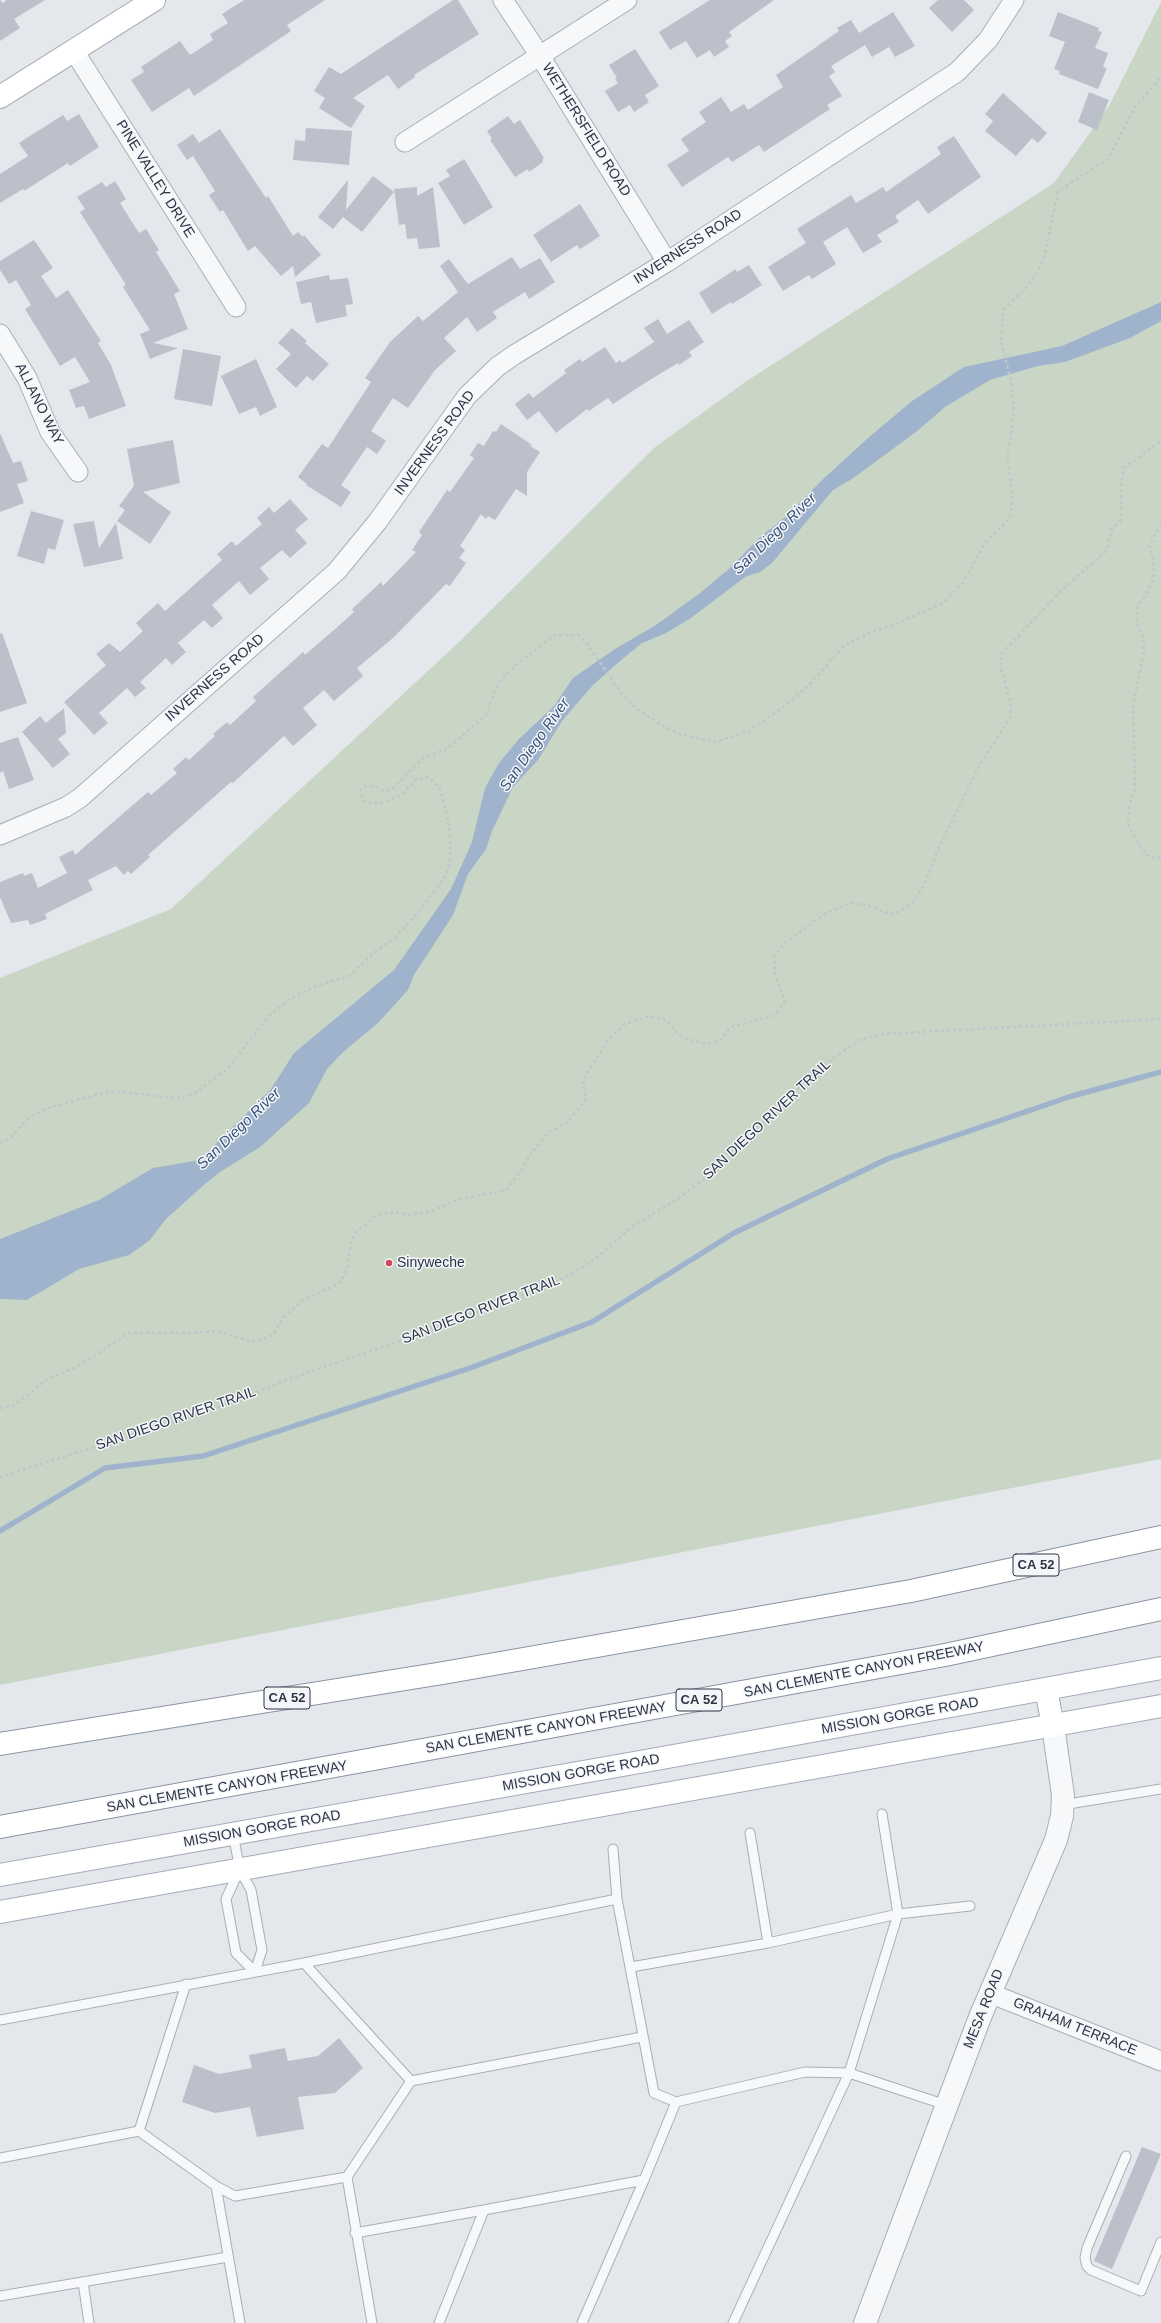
<!DOCTYPE html>
<html>
<head>
<meta charset="utf-8">
<style>
	body { margin:0 }
	canvas { display:block; background:#e4e7ec }
</style>
</head>
<body>
<canvas width="1161" height="2323"></canvas>
<script>
const ctx = document.querySelector('canvas').getContext('2d');
ctx.lineJoin = 'round';
function fillPath(path, color) {
  ctx.fillStyle = color;
  ctx.fill(path, 'evenodd');
}
function poly(rows) {
  const path = new Path2D();
  for (const r of rows) {
    path.moveTo(r[0], r[1]);
    for (let i = 2; i < r.length; i += 2) path.lineTo(r[i], r[i + 1]);
  }
  return path;
}
function trace(path, color, width, dash) {
  ctx.strokeStyle = color;
  ctx.lineWidth = width;
  ctx.lineCap = dash ? 'butt' : 'round';
  ctx.setLineDash(dash || []);
  ctx.stroke(path);
}
function write(font, color, halo, rows, align = 'center') {
  ctx.font = font + ' Helvetica,sans-serif';
  ctx.lineWidth = 3;
  ctx.setLineDash([]);
  ctx.textBaseline = 'middle';
  ctx.strokeStyle = halo;
  ctx.fillStyle = color;
  for (const [text, x, y, turn = 0] of rows) {
    ctx.save();
    ctx.translate(x, y);
    ctx.rotate((+turn || 0) * Math.PI / 180);
    ctx.textAlign = isNaN(turn) ? turn : align;
    if (halo) ctx.strokeText(text, 0, 0);
    ctx.fillText(text, 0, 0);
    ctx.restore();
  }
}
const green = poly([
	[1161,2,1161,1459,0,1685,0,978,171,909,457,644,654,448,745,382,1054,183,1109,106]
]);
const water = poly([
	[1161,302,1161,321,1130,338,1065,362,1038,366,990,380,945,407,916,432,852,479,833,490,772,563,760,572,745,577,691,618,666,633,642,643,620,661,593,685,562,721,538,760,513,787,492,831,486,849,468,874,453,915,414,975,408,990,379,1022,342,1053,327,1069,309,1103,260,1147,220,1172,205,1184,165,1220,150,1240,129,1255,79,1269,27,1300,0,1299,0,1239,99,1200,153,1168,200,1160,271,1089,294,1053,394,970,451,889,472,842,485,788,499,763,519,739,554,706,573,678,615,649,656,625,700,593,730,568,759,538,788,515,820,482,868,438,912,401,964,367,1062,346]
]);
const stream = poly([
	[0,1531,105,1468,203,1456,473,1367,592,1322,734,1233,887,1159,1072,1096,1161,1072]
]);
const building = poly([
	[0,0,3,3,7,0,45,0,14,19,20,28,0,41],
	[244,0,325,0,287,25,291,31,194,96,189,88,152,112,131,80,144,72,141,67,180,41,190,55,213,40,210,34,228,23,222,14],
	[453,0,458,0,479,34,414,75,415,77,398,89,388,75,353,98,365,106,351,128,319,108,325,98,314,91,329,67,341,74],
	[710,0,774,0,729,32,732,36,725,41,729,47,714,57,710,50,697,58,686,41,670,50,659,32],
	[938,0,964,0,974,10,952,32,929,8],
	[893,12,915,46,895,57,889,47,872,57,865,45,831,66,835,72,829,76,842,96,827,105,830,109,764,152,759,145,732,162,728,157,682,187,667,165,689,151,681,139,706,122,699,112,721,97,731,112,744,104,748,110,783,87,776,75,839,31,837,28,851,20,859,33],
	[1058,12,1099,28,1098,31,1102,32,1095,48,1108,53,1103,67,1107,68,1098,89,1059,74,1060,71,1054,69,1065,42,1049,36],
	[635,49,659,86,645,95,649,102,634,112,630,105,618,112,605,91,618,83,615,79,617,78,609,65],
	[1089,92,1109,100,1097,130,1078,122],
	[1003,93,1047,133,1038,143,1032,138,1016,156,985,131,993,121,985,114],
	[79,114,99,147,70,166,68,163,24,191,23,189,0,203,0,174,28,156,19,143,63,115,67,121],
	[508,116,514,124,520,120,544,158,542,160,543,162,529,172,528,169,515,177,490,140,492,139,487,131],
	[306,128,352,131,349,165,293,160,295,140,305,141],
	[220,129,266,198,268,196,293,236,298,232,303,237,304,235,321,255,295,277,293,266,281,276,255,246,248,251,223,210,220,212,209,195,215,191,193,156,187,160,177,145,193,134,199,143],
	[954,136,981,177,928,214,918,200,895,216,899,222,877,235,882,242,863,253,847,227,823,242,836,264,812,279,809,275,783,291,768,267,806,243,797,229,851,195,856,203,883,187,886,192,941,154,937,147],
	[464,159,493,207,464,225,438,183,450,176,446,170],
	[373,176,394,192,362,232,343,217,333,229,318,217,348,180,346,210],
	[115,181,126,199,120,203,139,233,146,229,159,250,156,252,180,291,174,294,188,329,153,343,178,348,150,359,140,334,150,330,123,287,126,285,80,212,85,209,77,197,102,182,106,187],
	[417,187,417,196,433,187,440,247,419,249,417,238,407,239,405,224,399,225,394,189],
	[580,204,600,236,580,249,577,245,551,262,533,235],
	[34,240,53,268,41,276,56,298,68,290,101,341,98,343,111,365,126,406,89,419,84,406,76,408,69,390,90,382,75,357,60,366,25,309,31,305,16,280,9,284,0,270,0,261],
	[512,257,520,269,540,258,555,282,529,299,525,292,493,312,497,318,477,332,467,317,444,338,456,351,435,370,408,408,393,398,371,431,386,441,377,454,367,447,341,485,351,492,341,507,306,485,307,484,298,477,322,444,328,448,371,382,365,378,390,342,418,316,423,321,458,292,440,266,449,259,468,284],
	[749,265,762,285,732,304,731,302,712,314,699,293,736,269,737,272],
	[329,275,330,280,348,278,353,304,345,305,347,316,316,323,311,302,301,304,296,282],
	[658,319,667,334,689,320,704,342,689,352,692,356,679,365,678,363,648,381,613,404,608,398,589,411,587,409,556,433,539,411,527,420,515,404,529,393,533,398,566,373,564,370,580,359,582,362,605,347,616,363,620,360,622,363,654,342,644,328],
	[292,328,307,341,305,343,329,364,313,381,307,376,296,388,276,369,291,354,278,343],
	[183,349,221,356,212,406,174,399],
	[256,359,277,407,260,416,256,407,239,414,221,376],
	[501,424,532,445,530,446,540,452,527,472,527,496,516,489,495,520,488,516,486,519,481,514,460,546,465,550,459,558,466,563,450,586,446,584,393,638,357,668,363,676,334,701,324,690,303,708,317,725,293,746,284,736,233,783,231,782,148,855,150,857,131,874,128,871,124,875,116,866,88,880,93,890,45,914,47,919,30,925,28,920,11,923,0,897,0,882,23,873,24,876,32,873,38,888,67,873,59,857,73,850,75,855,148,792,151,795,177,773,173,769,186,757,189,760,215,736,213,734,227,722,230,725,256,701,253,697,303,652,305,655,334,630,354,612,352,609,381,582,383,586,416,552,412,550,422,535,419,532,447,490,450,492,474,458,470,455,478,443,484,446,493,431,496,432],
	[0,433,13,463,21,461,28,481,17,484,24,503,0,512],
	[173,440,180,483,143,492,171,512,150,544,117,521,125,510,119,506,134,486,127,449],
	[290,499,308,519,295,530,307,543,290,558,282,550,260,568,269,579,250,595,239,581,212,605,223,618,212,628,204,620,178,643,186,652,172,665,166,658,140,682,146,688,135,697,127,688,99,713,108,723,94,735,64,702,106,665,96,654,109,643,120,652,143,631,136,623,158,603,165,611,222,560,217,554,232,541,236,546,262,524,257,518,269,507,274,513],
	[31,511,64,520,55,550,48,548,44,564,17,556],
	[94,521,99,548,116,523,123,559,84,567,73,524],
	[2,633,27,703,0,712,0,634],
	[64,708,66,733,58,739,70,754,53,768,22,732,40,716,46,723],
	[18,737,34,780,9,789,3,771,0,773,0,743],
	[339,2038,363,2068,335,2093,298,2097,304,2129,257,2137,250,2107,215,2113,182,2102,194,2065,219,2074,252,2068,249,2055,285,2048,288,2061,318,2056],
	[1142,2147,1161,2154,1112,2269,1094,2261]
]);
const path = poly([
	[1161,524,1149,546,1153,558,1154,576,1148,591,1138,605,1136,623,1143,636,1144,653,1133,704,1135,788,1129,808,1128,824,1139,845,1150,857,1161,858],
	[0,1143,10,1138,30,1117,45,1109,96,1095,110,1091,177,1098,195,1093,227,1069,270,1015,288,1000,311,988,351,975,371,955,394,938,417,914,445,877,450,862,450,834,445,805,439,787,428,777,417,779,400,796,378,804,364,801,360,791,366,786,377,787,383,791,392,789,423,758,447,749,486,715,498,683,518,663,555,635,578,635,587,644,623,695,637,709,663,726,682,735,715,742,749,731,782,708,808,686,845,645,869,633,894,625,943,603,962,584,985,543,1010,518,1013,494,1007,459,1014,412,1012,386,1001,340,1003,310,1025,289,1038,272,1045,254,1058,191,1108,159,1135,107,1161,77],
	[0,1408,15,1405,49,1378,75,1368,129,1333,194,1333,217,1331,253,1342,273,1335,283,1318,303,1300,340,1283,348,1267,349,1251,355,1233,377,1215,395,1212,410,1215,431,1211,457,1200,506,1190,521,1171,530,1155,548,1133,568,1122,586,1099,583,1079,608,1040,625,1024,651,1016,666,1020,681,1037,705,1044,719,1041,731,1027,773,1016,785,1002,775,975,774,956,785,943,826,913,850,903,868,905,883,912,895,914,912,903,924,886,937,851,980,764,1010,718,1011,703,1000,665,1003,652,1060,592,1106,551,1112,529,1121,520,1121,487,1124,468,1161,441],
	[0,1477,193,1416,241,1399,286,1380,412,1337,560,1280,594,1260,633,1226,679,1198,724,1164,777,1109,818,1069,859,1040,884,1034,1161,1019]
]);
const service = poly([
	[1062,1805,1161,1789],
	[750,1833,768,1943],
	[233,1834,240,1870,251,1890,262,1950,255,1972,236,1953,226,1899,239,1871],
	[613,1849,617,1899,654,2093,676,2102,805,2072,849,2073,946,2105],
	[304,1963,411,2081,642,2037],
	[631,1967,768,1943,898,1914,970,1906],
	[0,2020,304,1963,617,1899],
	[139,2131,186,1984],
	[1126,2156,1087,2248,1085,2258,1087,2266,1091,2270,1141,2291,1161,2242],
	[0,2158,139,2131,216,2186,235,2196,347,2177,411,2081],
	[347,2177,372,2323],
	[216,2186,240,2323],
	[355,2233,484,2210],
	[83,2282,89,2323],
	[0,2296,228,2257],
	[439,2323,484,2210,644,2180,676,2102],
	[582,2323,644,2180],
	[733,2323,849,2073,898,1914,882,1814]
]);
const minor = poly([
	[503,0,540,56,667,262],
	[74,51,236,307],
	[405,142,627,0],
	[0,334,27,378,50,432,78,472],
	[0,835,66,807,80,798,337,571,378,521,467,396,497,367,514,355,667,262,957,72,988,40,1014,0],
	[989,1993,1161,2061]
]);
const tertiary = poly([
	[865,2323,980,2017,1056,1840,1062,1816,1063,1795,1053,1726]
]);
const secondary = poly([
	[0,97,154,0]
]);
const primary = poly([
	[1046,1689,1053,1726],
	[0,1875,651,1760,1161,1668],
	[0,1912,1161,1706]
]);
const motorway = poly([
	[0,1744,443,1673,911,1591,1161,1537],
	[0,1827,945,1655,1161,1609]
]);
const markers = [
	[389,1263,4,"#d1495b"]
];
const shields = [
	[1036,1565,46],
	[287,1698,46],
	[699,1700,46]
];
const shieldNames = [
	["CA 52",1036,1565],
	["CA 52",287,1698],
	["CA 52",699,1700]
];
const streetNames = [
	["WETHERSFIELD ROAD",586,130,58],
	["PINE VALLEY DRIVE",155,179,58],
	["INVERNESS ROAD",688,247,-33],
	["ALLANO WAY",39,404,63],
	["INVERNESS ROAD",435,443,-54],
	["INVERNESS ROAD",215,678,-41],
	["SAN DIEGO RIVER TRAIL",767,1120,-43],
	["SAN DIEGO RIVER TRAIL",481,1310,-21],
	["SAN DIEGO RIVER TRAIL",176,1419,-19],
	["SAN CLEMENTE CANYON FREEWAY",864,1670,-11],
	["MISSION GORGE ROAD",900,1716,-10],
	["SAN CLEMENTE CANYON FREEWAY",546,1728,-10],
	["MISSION GORGE ROAD",581,1773,-10],
	["SAN CLEMENTE CANYON FREEWAY",227,1787,-10],
	["MISSION GORGE ROAD",262,1829,-10],
	["MESA ROAD",984,2009,-68],
	["GRAHAM TERRACE",1075,2027,22]
];
const poiNames = [
	["Sinyweche",397,1263]
];
const waterNames = [
	["San Diego River",775,534,-44],
	["San Diego River",535,745,-55],
	["San Diego River",239,1129,-44]
];
fillPath(green, '#c9d6c5');
fillPath(water, '#9fb4cc');
trace(stream, '#9fb4cc', 5.5);
fillPath(building, '#bbc0ca');
trace(service, '#a9aeb7', 11);
trace(minor, '#a9aeb7', 21);
trace(tertiary, '#a9aeb7', 24);
trace(secondary, '#a9aeb7', 24);
trace(primary, '#a3abb8', 24);
trace(motorway, '#8b94a3', 24);
trace(path, '#c2c5cb', 2.5, [3, 3]);
trace(service, '#f7f8fa', 9);
trace(minor, '#f7f8fa', 19);
trace(tertiary, '#f7f8fa', 22);
trace(secondary, '#fff', 22);
trace(primary, '#fff', 22);
trace(motorway, '#fff', 22);
for (const [x, y, r, color] of markers) {
  const dot = new Path2D();
  dot.arc(x, y, r, 0, 2 * Math.PI);
  ctx.fillStyle = color;
  ctx.fill(dot);
  trace(dot, '#f4f6f9', 1.5);
}
for (const [x, y, w] of shields) {
  const box = new Path2D();
  box.roundRect(x - w / 2, y - 11, w, 22, 3);
  ctx.fillStyle = '#f4f6f9';
  ctx.fill(box);
  trace(box, '#2b3445', 1);
}
write('bold 13px', '#2b3445', null, shieldNames);
write('14px', '#2b3445', '#f4f6f9', streetNames);
write('14px', '#2b3445', '#f4f6f9', poiNames, 'left');
write('italic 15px', '#34527a', '#f4f6f9', waterNames);
</script>
</body>
</html>
